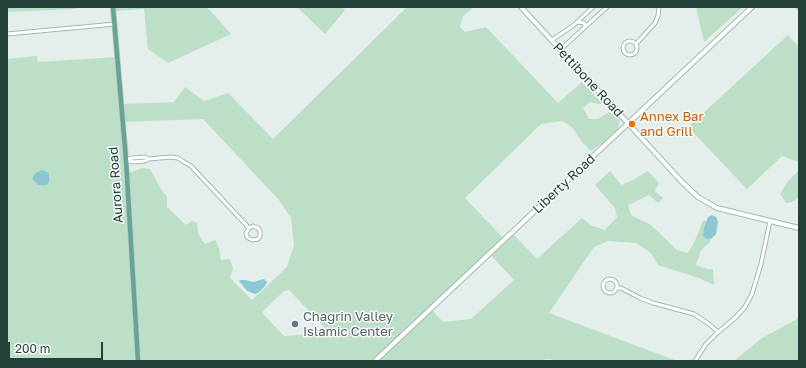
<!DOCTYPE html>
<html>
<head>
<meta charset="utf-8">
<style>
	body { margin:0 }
	#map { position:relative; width:806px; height:368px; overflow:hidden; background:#e4eeea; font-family:"Golos Text",sans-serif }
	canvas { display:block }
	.frame { position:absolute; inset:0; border:8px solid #234139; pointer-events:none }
	.scale { position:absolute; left:8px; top:342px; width:95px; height:18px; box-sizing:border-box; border:2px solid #234139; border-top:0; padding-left:5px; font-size:12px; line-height:14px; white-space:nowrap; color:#234139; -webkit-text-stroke:3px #f5faf8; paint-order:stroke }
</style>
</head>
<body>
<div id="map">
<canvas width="806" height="368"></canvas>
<div class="frame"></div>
<div class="scale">200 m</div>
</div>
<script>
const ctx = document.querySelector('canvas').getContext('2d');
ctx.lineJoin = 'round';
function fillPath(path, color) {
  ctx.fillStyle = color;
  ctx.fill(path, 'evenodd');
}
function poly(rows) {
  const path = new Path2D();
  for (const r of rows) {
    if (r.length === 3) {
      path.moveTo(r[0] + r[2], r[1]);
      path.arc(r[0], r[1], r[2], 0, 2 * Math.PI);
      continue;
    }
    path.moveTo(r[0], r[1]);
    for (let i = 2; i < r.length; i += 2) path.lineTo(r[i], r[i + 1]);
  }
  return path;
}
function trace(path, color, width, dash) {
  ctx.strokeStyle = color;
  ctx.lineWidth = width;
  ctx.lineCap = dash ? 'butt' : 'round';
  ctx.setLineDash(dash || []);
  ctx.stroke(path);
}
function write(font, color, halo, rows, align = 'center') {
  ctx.font = font + ' "Golos Text",sans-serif';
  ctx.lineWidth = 3;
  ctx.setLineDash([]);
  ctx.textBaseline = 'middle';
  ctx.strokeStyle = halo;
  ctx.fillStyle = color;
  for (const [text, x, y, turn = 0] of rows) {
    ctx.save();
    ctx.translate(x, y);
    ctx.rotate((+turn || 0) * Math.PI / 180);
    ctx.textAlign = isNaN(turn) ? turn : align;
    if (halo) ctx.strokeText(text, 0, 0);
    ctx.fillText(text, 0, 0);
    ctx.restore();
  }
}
const green = poly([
	[7,7,76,7,77,9,7,12],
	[113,7,207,7,231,34,168,63,148,49,144,9,114,11],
	[297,7,342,7,345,10,325,34],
	[407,7,474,7,463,16,460,27,465,32,486,27,558,103,582,82,602,103,599,104,590,102,583,108,589,119,598,119,609,112,620,120,617,131,611,137,591,151,582,142,572,127,562,121,541,124,465,198,505,240,512,233,537,259,582,218,592,226,605,230,617,217,615,208,595,185,610,171,621,185,631,181,648,171,659,183,655,191,663,198,658,203,649,195,628,205,631,215,651,225,677,250,688,253,694,243,703,221,707,221,704,228,707,239,712,238,709,243,701,250,696,265,708,269,713,269,714,285,699,278,658,265,651,253,636,243,608,241,594,247,549,313,677,361,555,361,550,359,531,361,7,361,7,59,37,56,38,62,117,57,121,104,174,102,185,87,204,101,228,93,273,139],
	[203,119,279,200,291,218,294,245,287,267,252,300,230,278,233,269,230,259,221,260,219,248,215,240,205,244,202,240,198,233,197,223,192,221,186,225,167,207,167,197,161,189,150,169,142,168,129,173,123,122],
	[490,254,514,280,471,319,443,322,431,309],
	[289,290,329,332,329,333,284,336,264,315,262,312,284,291],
	[696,7,743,7,704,42],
	[788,35,799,47,799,162,782,156,747,189,688,127],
	[799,170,799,197,795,201,786,203,780,194,788,181],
	[799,318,799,361,734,361,762,338]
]);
const water = poly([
	[42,170,49,173,49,182,47,185,38,185,32,179,35,173],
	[712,215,716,217,718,222,716,234,712,238,707,239,703,236,704,228,708,217],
	[264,279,267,282,265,286,258,293,255,294,247,291,239,281,240,280,245,280,253,282]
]);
const street = poly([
	[798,7,799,8],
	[578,22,584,23,585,25,584,28],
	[7,34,115,24],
	[552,40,574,25,593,7],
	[630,48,7],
	[636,44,655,23,658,16,659,7],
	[561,49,607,7],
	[149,159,145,161,133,162,126,160,132,158,145,157,149,159,171,157,178,158,184,162,191,166,249,228,253,226,258,228,260,231,260,236,258,239,252,240,247,237,246,233,249,228],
	[610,286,7],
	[617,288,621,288,640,298,653,303,694,314,709,324,718,332],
	[695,361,706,344,716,334,736,317,745,307,752,294,761,264,770,221]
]);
const secondary = poly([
	[521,7,683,183,698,197,717,208,799,228],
	[375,361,752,7]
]);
const primary = poly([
	[113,7,126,160,138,361]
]);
const markers = [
	[632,124,4,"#e8710a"],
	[295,324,4,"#6b7280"]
];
const streetNames = [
	["Pettibone Road",588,80,47],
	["Liberty Road",564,184,-43],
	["Aurora Road",116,185,-94]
];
const foodNames = [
	["Annex Bar",640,117],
	["and Grill",640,132]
];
const worshipNames = [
	["Chagrin Valley",303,317],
	["Islamic Center",303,332]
];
fillPath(green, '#bddfc7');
fillPath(water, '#8cc8d4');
trace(street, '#a6b7b1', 5);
trace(secondary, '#a2bab2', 6);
trace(primary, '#c1cac8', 6);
trace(street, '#fff', 3);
trace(secondary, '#fff', 4);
trace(primary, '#68a495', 4.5);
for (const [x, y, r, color] of markers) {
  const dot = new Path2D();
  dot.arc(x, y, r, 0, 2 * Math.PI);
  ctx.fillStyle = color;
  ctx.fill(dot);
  trace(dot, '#f5faf8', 1.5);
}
write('13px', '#234139', '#f5faf8', streetNames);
write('13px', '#c56008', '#f5faf8', foodNames, 'left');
write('13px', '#5b616d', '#f5faf8', worshipNames, 'left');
</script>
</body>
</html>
